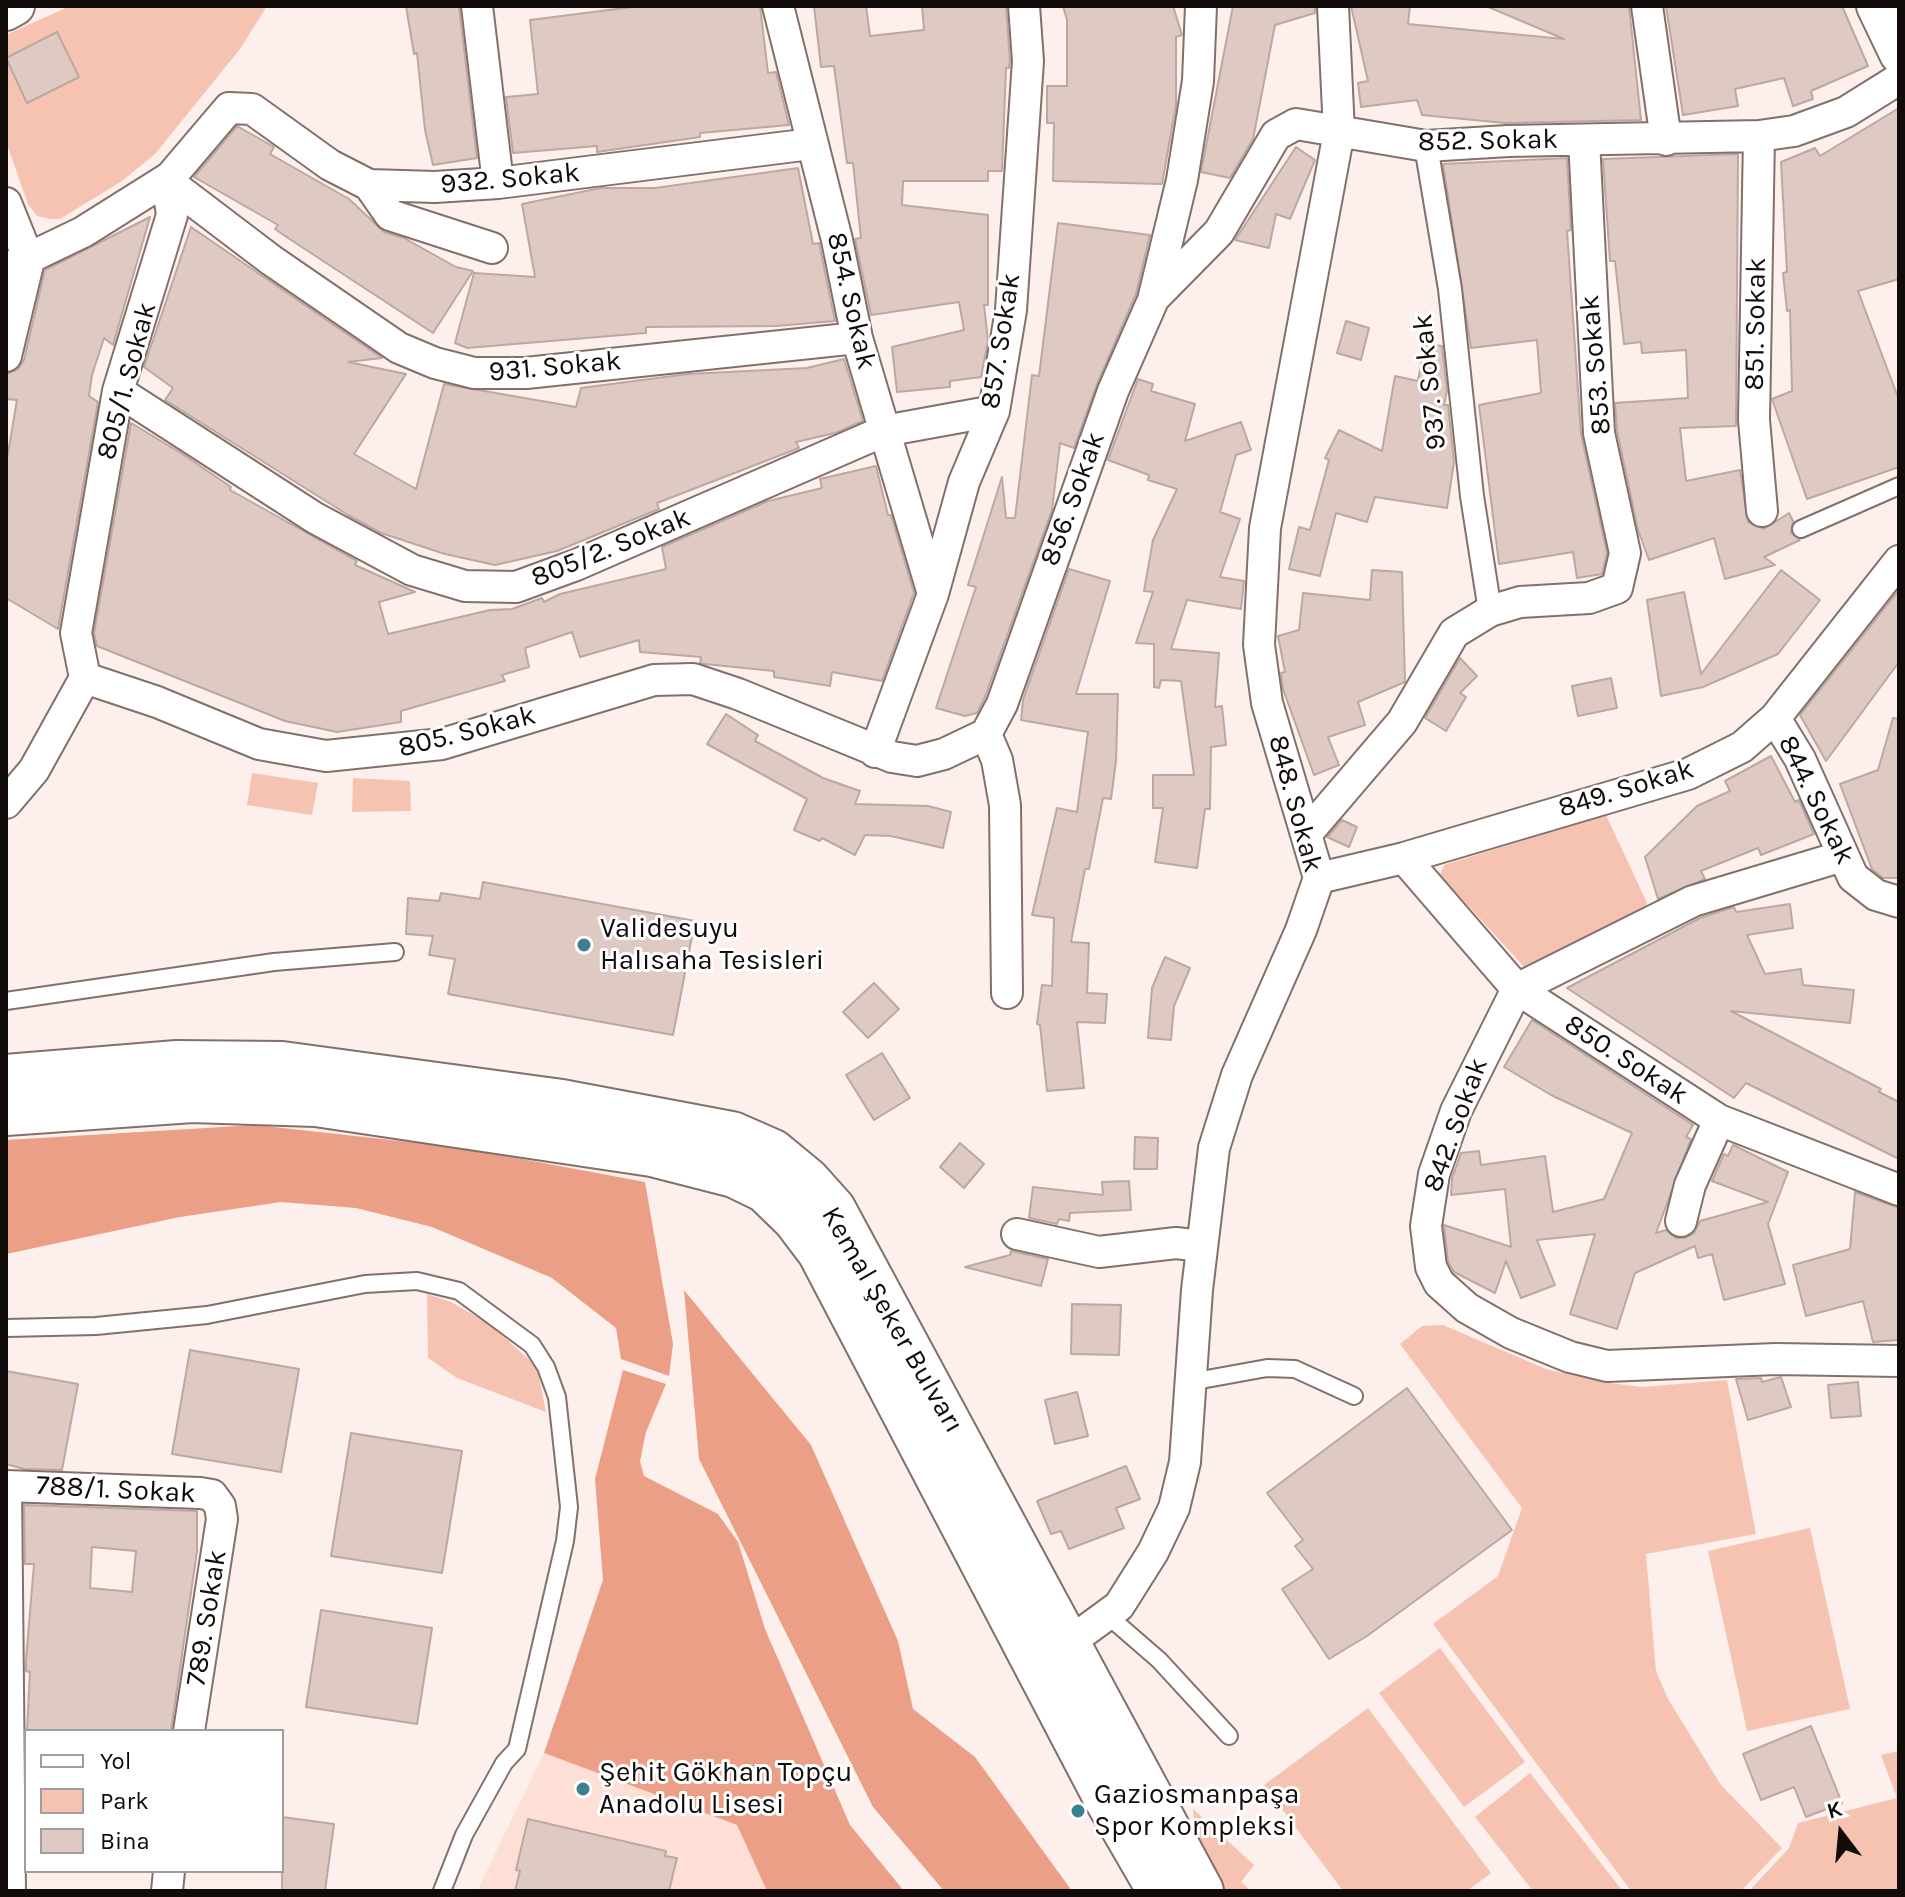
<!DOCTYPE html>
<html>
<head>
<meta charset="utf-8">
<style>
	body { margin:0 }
	#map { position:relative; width:1905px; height:1897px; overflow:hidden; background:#fdefeb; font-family:Karla,sans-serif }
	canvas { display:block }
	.frame { position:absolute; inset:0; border:8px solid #110b09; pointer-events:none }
	.legend { position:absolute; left:24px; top:1729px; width:260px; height:144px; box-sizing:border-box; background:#fff; border:2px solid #a09d9d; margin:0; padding:10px 14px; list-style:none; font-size:24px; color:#110b09 }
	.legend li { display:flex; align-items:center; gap:16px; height:40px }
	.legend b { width:40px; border:2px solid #a09d9d }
	.north { position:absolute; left:1801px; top:1793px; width:80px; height:80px; -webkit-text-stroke:6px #fff; paint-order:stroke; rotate:344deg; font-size:22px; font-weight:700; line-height:32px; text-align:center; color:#110b09 }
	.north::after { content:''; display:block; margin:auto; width:28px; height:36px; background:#110b09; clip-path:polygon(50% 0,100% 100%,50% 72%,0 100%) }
</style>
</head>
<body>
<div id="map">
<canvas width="1905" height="1897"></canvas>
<div class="frame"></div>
<ul class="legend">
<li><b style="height:10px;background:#fff"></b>Yol</li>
<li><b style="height:22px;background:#f6c3b2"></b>Park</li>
<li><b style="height:22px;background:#dfcac3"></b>Bina</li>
</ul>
<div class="north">K</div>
</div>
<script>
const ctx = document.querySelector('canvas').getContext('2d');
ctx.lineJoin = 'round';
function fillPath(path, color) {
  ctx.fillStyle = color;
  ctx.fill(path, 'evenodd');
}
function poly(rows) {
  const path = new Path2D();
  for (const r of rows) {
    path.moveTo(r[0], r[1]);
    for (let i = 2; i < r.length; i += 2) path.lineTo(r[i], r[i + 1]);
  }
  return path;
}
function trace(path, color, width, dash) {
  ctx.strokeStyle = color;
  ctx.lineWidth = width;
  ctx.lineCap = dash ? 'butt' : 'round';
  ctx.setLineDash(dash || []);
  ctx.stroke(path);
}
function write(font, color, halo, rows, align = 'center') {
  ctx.font = font + ' Karla,sans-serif';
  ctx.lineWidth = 6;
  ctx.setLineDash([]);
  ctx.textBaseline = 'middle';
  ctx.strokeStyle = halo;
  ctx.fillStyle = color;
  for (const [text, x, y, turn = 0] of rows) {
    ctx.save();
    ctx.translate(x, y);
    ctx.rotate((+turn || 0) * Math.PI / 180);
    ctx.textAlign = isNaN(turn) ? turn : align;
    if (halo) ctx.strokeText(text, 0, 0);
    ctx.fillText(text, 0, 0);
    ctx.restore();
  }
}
const built = poly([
	[544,1753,737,1825,767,1891,477,1891]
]);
const green = poly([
	[70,6,267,6,240,49,155,154,122,181,60,219,50,219,37,216,28,204,6,142,6,35],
	[252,773,318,783,312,815,247,805],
	[353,778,410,781,411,811,352,812],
	[1606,815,1647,903,1638,919,1528,971,1440,875,1444,865],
	[427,1294,451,1302,491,1325,537,1367,546,1412,457,1378,428,1358],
	[1443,1325,1546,1369,1602,1382,1642,1387,1727,1380,1756,1534,1646,1554,1656,1671,1668,1699,1721,1785,1782,1848,1741,1891,1631,1891,1433,1624,1498,1576,1522,1508,1400,1344,1422,1326],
	[1810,1528,1850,1709,1747,1731,1708,1551],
	[1440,1648,1525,1762,1464,1807,1379,1693],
	[1368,1708,1491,1873,1467,1891,1343,1891,1264,1785],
	[1899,1751,1899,1891,1749,1891,1789,1848,1798,1823,1897,1798,1881,1755],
	[1530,1773,1622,1890,1621,1891,1533,1891,1475,1817],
	[1193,1809,1254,1865,1241,1882,1251,1891,1223,1891,1197,1850]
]);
const forest = poly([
	[256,1125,463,1148,645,1182,673,1344,669,1376,621,1359,616,1328,552,1278,432,1227,356,1208,281,1202,180,1217,6,1254,6,1140],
	[684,1290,811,1445,898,1641,913,1709,975,1757,1072,1891,944,1891,873,1807,699,1459],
	[623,1370,666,1384,646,1432,640,1461,644,1476,718,1514,738,1542,765,1629,850,1825,904,1891,767,1891,737,1825,544,1753,603,1580,595,1479]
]);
const building = poly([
	[406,6,459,6,477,158,433,165,425,130,417,53,414,54,406,6],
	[640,6,760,6,768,73,776,72,789,125,700,133,700,137,597,152,597,146,513,153,506,97,538,94,530,20,640,6],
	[814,6,866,6,870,36,924,30,922,6,1006,6,1010,61,1009,68,1006,68,1002,171,988,171,988,181,903,181,902,205,988,215,988,305,984,305,988,341,981,377,950,381,950,387,897,392,892,347,964,330,959,302,871,315,855,239,861,238,853,163,847,163,834,66,821,67,814,6],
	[1063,6,1173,6,1182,35,1176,37,1176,105,1162,184,1053,181,1054,123,1047,123,1047,86,1067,86,1067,20,1063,6],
	[1233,6,1315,6,1315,13,1275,25,1253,139,1230,178,1201,172,1233,6],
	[1351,6,1410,6,1408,24,1564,39,1486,6,1629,6,1641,120,1505,123,1422,115,1417,100,1361,107,1358,83,1368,81,1351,6],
	[1666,6,1842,6,1868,66,1811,91,1813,99,1793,106,1784,78,1735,89,1738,106,1683,115,1666,6],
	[57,32,79,77,27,103,6,58,57,32],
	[1899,108,1899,279,1858,291,1899,400,1899,467,1807,499,1772,399,1792,391,1790,310,1787,311,1783,273,1787,272,1781,162,1815,148,1820,156,1899,108],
	[237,126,274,147,270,154,349,199,384,232,404,238,456,267,473,271,433,333,285,236,275,229,278,225,194,177,237,126],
	[1296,147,1315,160,1290,219,1276,214,1269,248,1235,240,1296,147],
	[1738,154,1736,426,1680,428,1686,481,1740,470,1748,522,1764,529,1789,513,1793,521,1791,533,1800,540,1764,557,1775,565,1725,579,1714,538,1649,560,1638,530,1617,431,1615,403,1688,398,1686,350,1642,353,1641,342,1624,344,1615,261,1610,261,1603,159,1738,154],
	[1567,158,1571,230,1567,231,1581,434,1607,553,1602,574,1577,578,1573,552,1499,564,1479,405,1541,393,1537,340,1471,348,1443,164,1567,158],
	[798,168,813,244,819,243,835,321,776,326,646,327,646,333,467,348,455,343,474,273,535,277,522,204,601,188,655,188,798,168],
	[150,217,113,345,104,338,92,375,89,396,98,402,58,629,6,598,6,465,17,400,6,399,6,374,18,369,24,360,45,270,150,217],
	[1058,223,1150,235,1136,294,1097,384,1074,448,1060,443,1052,510,985,697,977,713,965,716,936,708,976,587,968,585,1002,477,1006,518,1015,518,1032,375,1039,376,1058,223],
	[191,227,382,358,348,362,406,374,354,454,416,489,444,384,576,407,581,388,688,374,807,368,844,359,863,421,835,433,796,442,799,448,657,503,659,509,557,551,495,565,445,554,381,533,348,515,165,400,173,388,144,367,191,227],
	[1346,321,1369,328,1361,360,1337,353,1346,321],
	[1425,344,1442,346,1447,391,1444,405,1448,405,1454,462,1447,508,1375,497,1367,522,1336,513,1320,576,1289,569,1299,527,1310,530,1329,460,1325,458,1339,430,1382,451,1395,376,1418,381,1425,344],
	[1138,379,1153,384,1151,391,1195,404,1185,441,1241,422,1251,450,1236,455,1220,512,1240,519,1220,577,1244,581,1241,609,1187,600,1171,649,1219,653,1215,707,1222,706,1226,745,1211,747,1210,809,1205,809,1197,868,1155,862,1163,808,1153,808,1153,775,1194,775,1181,681,1161,680,1159,688,1154,687,1154,644,1136,643,1153,592,1144,591,1153,540,1177,489,1148,480,1149,475,1108,460,1138,379],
	[131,423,181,453,231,487,230,490,357,561,355,565,415,592,379,602,388,634,490,610,512,609,542,598,544,602,560,594,666,569,662,547,768,501,822,488,820,479,876,466,888,515,891,515,914,593,882,681,832,672,830,686,774,677,774,671,705,664,700,663,701,657,640,652,639,640,580,657,572,632,525,648,529,667,502,675,505,681,401,711,401,722,337,732,285,721,97,646,94,633,131,423],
	[1069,569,1110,581,1076,694,1118,694,1116,761,1111,799,1103,798,1089,869,1085,869,1071,942,1089,943,1087,993,1107,994,1105,1023,1077,1022,1084,1088,1047,1091,1040,1025,1037,1024,1042,985,1052,986,1054,918,1032,915,1057,808,1077,812,1088,732,1021,720,1023,700,1069,569],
	[1372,570,1402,572,1405,682,1358,702,1365,725,1328,737,1339,765,1314,775,1283,689,1281,673,1285,672,1278,636,1299,630,1303,593,1370,600,1372,570],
	[1781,570,1820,600,1778,654,1703,687,1661,696,1647,600,1684,592,1701,674,1781,570],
	[1899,590,1899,662,1826,761,1800,715,1899,590],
	[1460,658,1477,676,1460,693,1466,697,1446,731,1425,718,1460,658],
	[1611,678,1617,708,1578,716,1572,686,1611,678],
	[726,714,758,735,755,741,823,778,860,791,855,804,928,806,951,812,943,848,891,836,865,835,855,855,822,838,820,841,794,830,807,799,707,744,726,714],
	[1893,718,1899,719,1899,878,1883,878,1872,869,1840,784,1878,770,1893,718],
	[1771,756,1795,802,1799,800,1814,834,1761,855,1758,848,1701,871,1705,879,1658,899,1645,857,1697,806,1730,791,1725,781,1771,756],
	[1342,820,1357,827,1349,847,1327,837,1342,820],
	[483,882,695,921,673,1035,448,994,455,959,429,955,433,936,406,934,408,898,439,901,441,893,480,899,483,882],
	[1790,904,1793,928,1747,935,1765,974,1801,969,1803,985,1854,990,1850,1023,1731,1011,1881,1089,1879,1092,1899,1102,1899,1159,1746,1083,1734,1098,1567,988,1700,918,1734,907,1736,912,1790,904],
	[1165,957,1190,968,1174,1006,1171,1040,1148,1038,1152,988,1165,957],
	[874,983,899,1009,868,1038,843,1012,874,983],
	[1532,1020,1693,1125,1686,1137,1691,1139,1656,1233,1666,1230,1676,1238,1685,1238,1694,1233,1700,1221,1768,1202,1712,1181,1724,1154,1728,1156,1733,1145,1788,1172,1768,1224,1785,1284,1724,1300,1712,1254,1698,1258,1695,1246,1635,1273,1617,1329,1570,1314,1595,1234,1537,1240,1555,1285,1521,1298,1506,1261,1495,1293,1454,1272,1448,1262,1444,1225,1511,1247,1505,1189,1451,1195,1452,1178,1461,1153,1479,1151,1481,1165,1545,1156,1553,1212,1604,1199,1632,1133,1551,1095,1504,1067,1532,1020],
	[882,1053,910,1098,874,1120,846,1075,882,1053],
	[1135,1137,1158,1138,1157,1169,1134,1169,1135,1137],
	[960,1143,984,1164,964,1188,940,1167,960,1143],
	[1129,1181,1131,1210,1070,1213,1069,1221,1059,1219,1057,1224,1029,1218,1033,1187,1103,1195,1102,1182,1129,1181],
	[1855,1192,1899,1208,1899,1340,1873,1342,1863,1301,1806,1316,1793,1265,1850,1249,1855,1192],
	[1011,1251,1048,1259,1041,1286,965,1267,1010,1255,1011,1251],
	[1072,1304,1121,1305,1119,1355,1071,1354,1072,1304],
	[190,1350,299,1369,281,1472,172,1454,190,1350],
	[6,1371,78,1384,62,1470,24,1469,6,1464,6,1371],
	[1781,1377,1791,1407,1748,1420,1736,1379,1761,1378,1762,1382,1781,1377],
	[1858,1382,1861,1416,1831,1418,1828,1385,1858,1382],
	[1407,1388,1512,1530,1367,1636,1329,1659,1282,1589,1313,1569,1295,1546,1303,1540,1267,1493,1407,1388],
	[1077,1392,1088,1436,1055,1444,1045,1400,1077,1392],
	[351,1433,462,1451,442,1573,331,1556,351,1433],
	[1126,1466,1140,1499,1116,1508,1124,1528,1069,1549,1061,1531,1051,1534,1037,1501,1126,1466],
	[24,1505,197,1511,197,1551,171,1731,27,1731,30,1672,26,1671,26,1660,34,1564,25,1564,24,1505],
	[92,1547,136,1551,132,1592,90,1588,92,1547],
	[321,1610,432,1628,417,1724,306,1707,321,1610],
	[1811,1726,1842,1803,1806,1817,1794,1787,1761,1800,1743,1754,1811,1726],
	[282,1817,334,1824,325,1891,282,1891,282,1817],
	[528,1819,666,1851,665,1856,677,1858,669,1891,515,1891,520,1871,516,1870,528,1819]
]);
const service = poly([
	[1801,529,1899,486],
	[6,1001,274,962,395,952],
	[6,1328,96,1326,207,1315,365,1284,417,1281,459,1291,532,1345,546,1367,557,1397,569,1507,565,1541,517,1749,504,1763,464,1835,442,1891],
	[1190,1382,1267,1368,1295,1369,1354,1396],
	[1107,1615,1159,1660,1229,1736]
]);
const pedestrian = poly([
	[1426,146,1450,289,1472,496,1490,611]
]);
const minor = poly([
	[477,6,498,183],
	[778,6,837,240,857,338,933,594],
	[1647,6,1666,140],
	[1759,136,1754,420,1762,511],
	[167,181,271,260,399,348,435,363,474,373,526,373,857,338],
	[369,185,390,215,492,248],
	[6,203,29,260,6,356],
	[6,269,83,232,169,178],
	[1154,298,1219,232,1276,135,1296,124,1426,146,1508,141,1759,136,1794,131,1846,112,1899,79],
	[118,391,315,518,412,570,465,586,516,587,576,565,884,431,994,411],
	[85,678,76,633,118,391,172,215,167,181,229,108,252,109,330,165,369,185,435,187,498,183,811,144],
	[1775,718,1800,759,1853,877,1876,895,1899,902],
	[875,752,933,594,964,482,994,411,1011,310,1028,61,1024,6],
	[6,803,34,770,85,678,157,702,259,744,326,756,442,744,654,680,693,679,738,694,892,757,917,761,944,754,986,734],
	[1308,832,1402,722,1454,633,1490,611,1520,602,1589,598,1617,588,1625,553,1599,433,1584,140],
	[1843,856,1693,901,1517,989,1456,1111,1434,1174,1426,1226,1431,1267,1439,1283,1467,1308,1511,1333,1570,1357,1607,1366,1776,1359,1899,1361],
	[1404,858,1517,989,1719,1120,1899,1190],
	[1319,878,1404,858,1688,774,1742,747,1775,718,1899,561],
	[1007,993,1005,805,997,760,986,734,1002,704,1113,391,1153,300,1182,180,1198,81,1201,6],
	[1681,1221,1690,1185,1719,1120],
	[1017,1234,1099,1252,1176,1243,1201,1246],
	[6,1486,200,1493,212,1495,220,1506,222,1519,189,1731],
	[6,1486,10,1891],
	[1067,1644,1119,1606,1153,1552,1174,1508,1185,1462,1197,1290,1214,1148,1237,1075,1301,930,1319,878,1267,703,1259,645,1265,528,1339,132,1333,6],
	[167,1891,169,1871]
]);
const tertiary = poly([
	[1876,6,1899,54],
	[6,11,15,6]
]);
const primary = poly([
	[6,1077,177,1063,282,1064,562,1102,732,1134,773,1152,807,1180,833,1209,1201,1891],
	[6,1113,192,1100,316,1104,652,1154,734,1175,765,1190,795,1219,820,1252,1105,1796,1160,1891]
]);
const markers = [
	[584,945,8,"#3c7f8f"],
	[583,1789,8,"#3c7f8f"],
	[1078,1811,8,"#3c7f8f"]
];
const streetNames = [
	["852. Sokak",1488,141,-1],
	["932. Sokak",510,179,-5],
	["854. Sokak",851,301,77],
	["851. Sokak",1756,324,-89],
	["857. Sokak",1001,341,-81],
	["853. Sokak",1596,365,-95],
	["931. Sokak",555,367,-5],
	["805/1. Sokak",127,381,-75],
	["937. Sokak",1430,382,-96],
	["856. Sokak",1073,499,-70],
	["805/2. Sokak",611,548,-22],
	["805. Sokak",467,732,-14],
	["849. Sokak",1626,789,-17],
	["844. Sokak",1816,800,64],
	["848. Sokak",1295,804,75],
	["850. Sokak",1626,1060,33],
	["842. Sokak",1456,1125,-70],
	["Kemal Şeker Bulvarı",892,1320,60],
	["788/1. Sokak",116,1490,3],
	["789. Sokak",207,1618,-81]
];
const poiNames = [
	["Validesuyu",600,929],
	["Halısaha Tesisleri",600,961],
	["Şehit Gökhan Topçu",599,1773],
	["Anadolu Lisesi",599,1805],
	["Gaziosmanpaşa",1094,1795],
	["Spor Kompleksi",1094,1827]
];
fillPath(built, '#fddfd6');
fillPath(green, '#f6c3b2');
fillPath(forest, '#eb9f86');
fillPath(building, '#dfcac3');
trace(building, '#bca8a1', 2);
trace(service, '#83706a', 20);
trace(pedestrian, '#83706a', 26);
trace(minor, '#83706a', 34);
trace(tertiary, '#83706a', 42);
trace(primary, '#83706a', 48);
trace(service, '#fff', 16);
trace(pedestrian, '#fff', 22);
trace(minor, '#fff', 30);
trace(tertiary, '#fff', 38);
trace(primary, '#fff', 44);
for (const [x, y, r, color] of markers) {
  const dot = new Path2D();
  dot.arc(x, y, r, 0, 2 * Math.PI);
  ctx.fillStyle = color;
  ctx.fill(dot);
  trace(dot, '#fff', 3);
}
write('28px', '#110b09', '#fff', streetNames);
write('28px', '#110b09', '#fff', poiNames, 'left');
</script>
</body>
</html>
